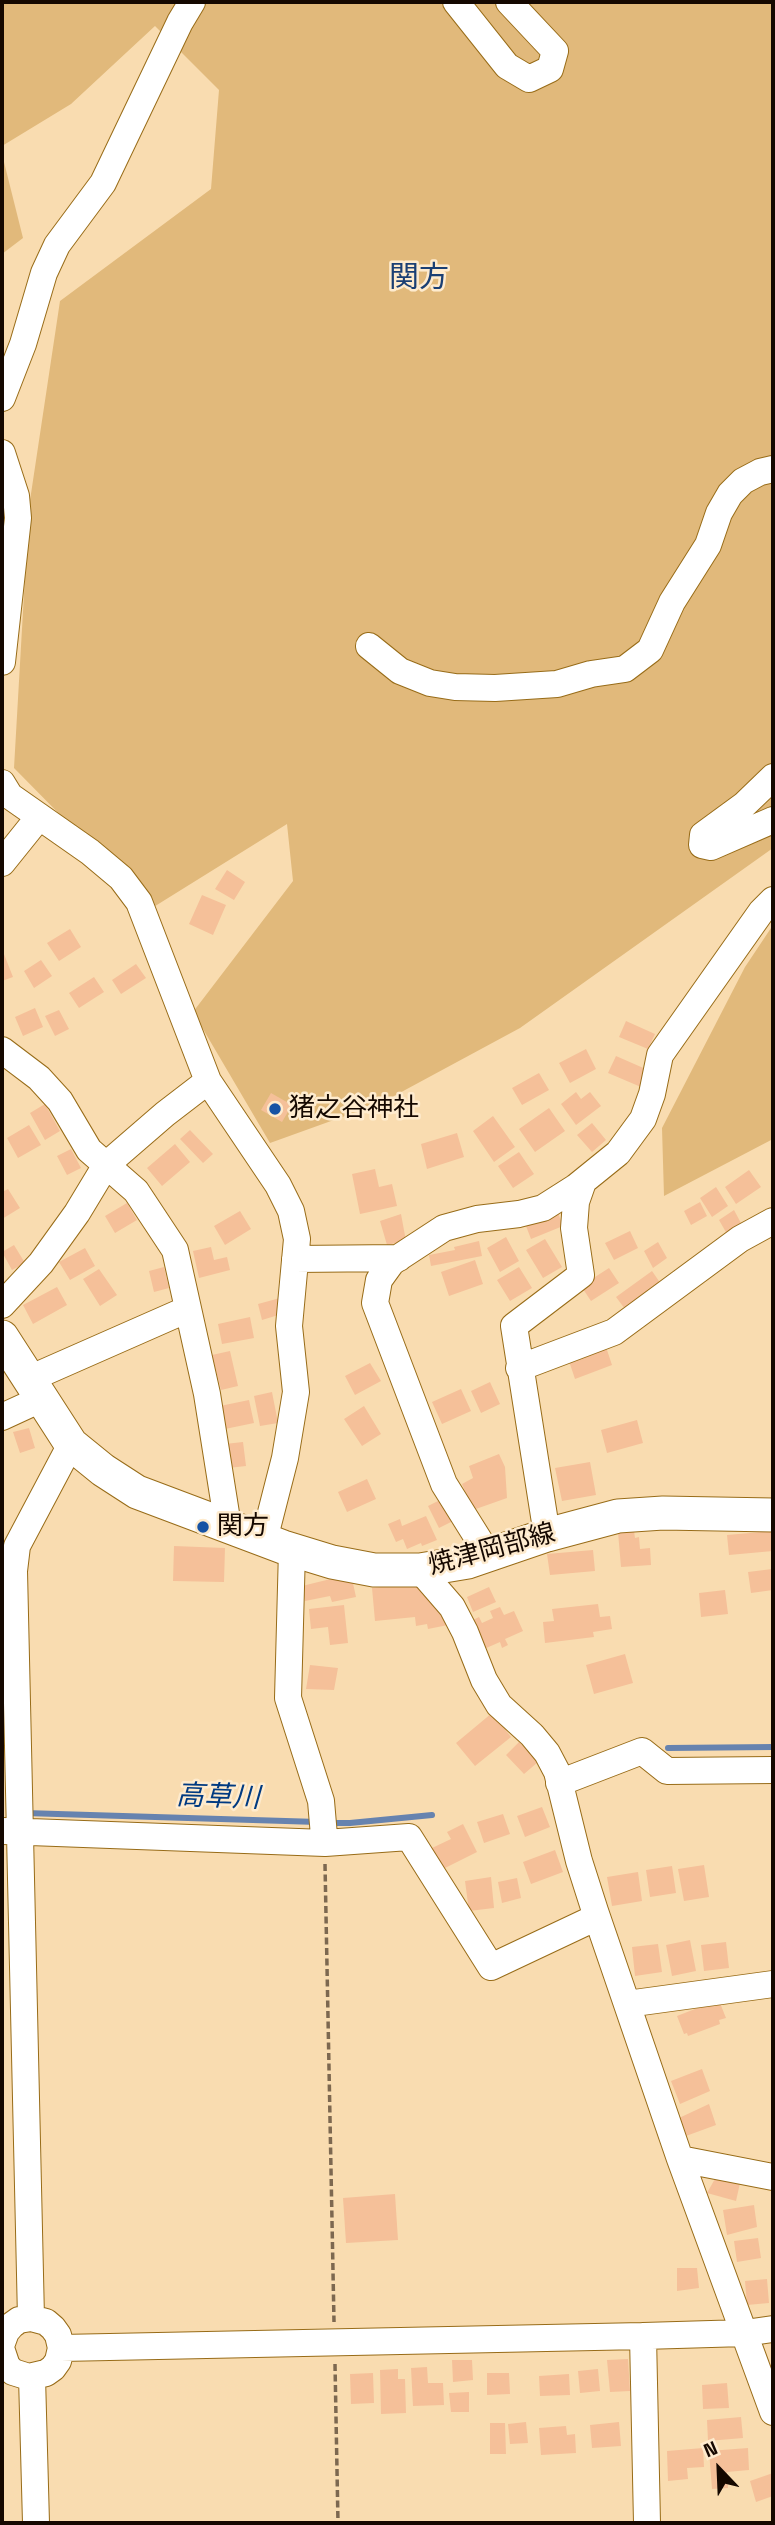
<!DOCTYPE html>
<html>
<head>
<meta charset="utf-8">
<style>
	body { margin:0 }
	#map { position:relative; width:775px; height:2525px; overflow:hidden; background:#f9dcb0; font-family:"Space Grotesk",sans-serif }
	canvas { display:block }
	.frame { position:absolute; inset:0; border:4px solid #150800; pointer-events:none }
	.north { position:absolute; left:684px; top:2434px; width:70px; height:70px; -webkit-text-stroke:5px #feebce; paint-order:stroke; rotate:337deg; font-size:19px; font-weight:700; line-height:28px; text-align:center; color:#150800 }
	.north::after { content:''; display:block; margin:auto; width:24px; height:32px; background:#150800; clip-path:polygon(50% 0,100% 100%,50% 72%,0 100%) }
</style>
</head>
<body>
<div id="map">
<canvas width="775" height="2525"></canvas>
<div class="frame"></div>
<div class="north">N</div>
</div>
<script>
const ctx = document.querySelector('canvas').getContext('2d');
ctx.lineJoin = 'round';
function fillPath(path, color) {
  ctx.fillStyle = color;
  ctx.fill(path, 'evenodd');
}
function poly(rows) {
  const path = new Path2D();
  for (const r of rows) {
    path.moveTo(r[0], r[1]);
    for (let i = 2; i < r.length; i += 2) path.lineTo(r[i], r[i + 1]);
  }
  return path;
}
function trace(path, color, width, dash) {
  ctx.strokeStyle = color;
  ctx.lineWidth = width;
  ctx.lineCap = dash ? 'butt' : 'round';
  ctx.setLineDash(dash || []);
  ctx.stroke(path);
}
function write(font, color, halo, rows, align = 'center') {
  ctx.font = font + ' "Space Grotesk","Noto Sans JP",sans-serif';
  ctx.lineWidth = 5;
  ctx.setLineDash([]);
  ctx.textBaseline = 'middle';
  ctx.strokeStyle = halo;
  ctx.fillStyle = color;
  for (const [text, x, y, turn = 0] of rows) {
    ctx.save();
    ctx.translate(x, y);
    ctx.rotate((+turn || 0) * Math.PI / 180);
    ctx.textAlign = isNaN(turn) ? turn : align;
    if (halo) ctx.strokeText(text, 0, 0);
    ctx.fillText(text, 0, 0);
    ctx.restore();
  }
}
const green = poly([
	[2,2,773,2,773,848,520,1028,381,1103,270,1143,193,1012,293,881,287,824,152,908,14,768,29,507,60,301,211,189,219,90,155,26,71,104,2,146],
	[2,154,23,238,2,254],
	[773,925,773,1139,664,1196,662,1128,745,967]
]);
const stream = poly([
	[668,1748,773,1747],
	[25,1813,318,1822],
	[329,1823,350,1823,432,1815]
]);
const building = poly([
	[227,870,245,882,234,900,215,889],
	[202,895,226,905,213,935,189,924],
	[70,929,81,947,59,961,47,943],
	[2,949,13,977,2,981],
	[41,960,52,976,34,988,24,971],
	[136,964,146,978,121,994,112,980],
	[94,977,104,992,79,1008,69,993],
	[35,1008,43,1027,23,1036,15,1017],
	[59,1010,69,1029,55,1036,45,1016],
	[626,1021,655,1034,648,1049,619,1037],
	[586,1049,596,1069,570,1083,559,1063],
	[616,1056,648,1070,641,1087,608,1073],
	[539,1073,549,1090,522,1105,512,1088],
	[576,1092,581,1099,590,1092,601,1106,576,1125,561,1104],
	[271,1093,292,1105,282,1122,261,1110],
	[45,1104,60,1131,45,1140,30,1113],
	[549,1108,565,1131,535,1152,519,1129],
	[493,1116,515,1147,494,1162,473,1131],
	[592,1123,606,1140,592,1152,577,1135],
	[29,1125,41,1145,18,1158,7,1138],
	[190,1130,213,1154,203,1163,180,1139],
	[457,1133,464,1157,427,1169,421,1144],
	[175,1144,190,1162,162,1186,147,1168],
	[71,1149,81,1168,67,1175,57,1156],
	[519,1152,534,1174,513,1188,498,1166],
	[375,1169,379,1187,392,1184,397,1206,360,1214,352,1174],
	[749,1170,761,1187,736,1204,725,1187],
	[716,1187,728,1206,712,1217,700,1198],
	[8,1189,20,1208,2,1219,2,1192],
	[700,1202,707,1216,691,1225,684,1211],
	[127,1203,137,1220,115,1233,105,1216],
	[734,1210,742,1225,727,1234,719,1220],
	[240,1211,251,1229,225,1245,214,1226],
	[558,1213,563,1226,531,1239,526,1226],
	[401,1214,406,1241,387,1245,380,1221],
	[630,1231,638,1248,614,1260,605,1243],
	[506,1237,519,1261,500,1272,487,1248],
	[545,1239,562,1267,543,1278,526,1250],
	[479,1241,482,1256,431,1266,429,1255,455,1250,454,1247],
	[658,1242,667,1258,653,1268,644,1251],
	[14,1245,25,1263,12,1270,2,1252],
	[211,1247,214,1260,227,1257,230,1270,199,1278,193,1251],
	[85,1248,95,1266,70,1280,59,1262],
	[475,1260,483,1284,449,1296,441,1272],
	[164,1267,169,1288,154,1292,149,1271],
	[519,1267,532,1288,510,1301,497,1280],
	[609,1268,619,1283,591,1301,581,1286],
	[99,1269,117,1295,100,1306,83,1279],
	[652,1271,661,1284,625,1309,616,1297],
	[57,1287,67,1305,33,1324,23,1305],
	[280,1298,285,1313,262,1320,258,1304],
	[250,1317,254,1338,222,1344,218,1324],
	[605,1344,612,1365,575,1379,568,1358],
	[230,1351,238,1386,221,1390,212,1355],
	[370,1363,381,1381,355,1395,345,1376],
	[490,1382,500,1404,481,1413,471,1391],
	[461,1389,471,1411,442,1424,432,1402],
	[272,1392,278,1423,260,1426,254,1396],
	[249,1400,254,1423,225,1429,220,1406],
	[364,1406,381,1434,362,1446,344,1419],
	[637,1420,643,1443,607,1453,601,1430],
	[29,1428,35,1448,20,1453,13,1432],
	[243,1442,246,1466,228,1468,225,1444],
	[499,1454,505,1467,507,1498,473,1510,462,1484,473,1478,469,1466],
	[590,1462,596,1495,562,1501,555,1468],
	[367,1479,376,1499,347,1512,338,1492],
	[444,1498,455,1520,439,1528,428,1506],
	[426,1516,437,1540,422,1546,421,1543,407,1549,403,1539,396,1542,388,1524,400,1519,402,1526],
	[634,1531,635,1538,639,1537,640,1549,650,1548,651,1565,621,1567,618,1532],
	[773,1531,773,1551,729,1555,727,1535],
	[174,1546,225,1548,224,1582,173,1581],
	[593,1550,595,1571,550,1575,547,1554],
	[772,1569,773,1590,751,1593,748,1572],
	[351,1574,356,1597,332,1602,330,1596,305,1601,302,1586],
	[417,1582,444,1610,448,1625,428,1629,427,1624,416,1626,415,1617,375,1621,372,1588],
	[489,1587,496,1602,473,1612,467,1597],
	[725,1590,728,1614,701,1617,699,1593],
	[598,1604,600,1617,610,1616,612,1629,593,1632,594,1637,545,1643,543,1622,554,1621,552,1609],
	[344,1605,348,1643,330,1645,328,1627,311,1629,309,1609],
	[500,1607,504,1615,514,1611,523,1631,505,1639,508,1645,502,1648,500,1642,484,1649,471,1621,479,1617,482,1623,493,1618,490,1611],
	[625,1654,633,1683,594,1694,586,1665],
	[310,1665,338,1668,334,1690,306,1689],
	[492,1713,511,1737,475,1766,456,1743],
	[519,1742,538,1762,524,1774,506,1755],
	[542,1807,550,1827,525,1837,517,1816],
	[503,1814,510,1834,484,1843,477,1822],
	[463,1824,477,1852,443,1869,432,1848,451,1839,447,1832],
	[555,1850,563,1872,531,1884,523,1862],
	[704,1865,709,1897,684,1901,678,1869],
	[672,1866,676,1893,650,1897,646,1870],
	[638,1872,642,1901,612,1906,607,1877],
	[491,1877,494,1908,469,1911,465,1881],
	[517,1878,521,1898,502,1903,498,1882],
	[690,1940,696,1971,672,1976,666,1945],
	[726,1942,729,1968,704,1971,701,1945],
	[658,1944,662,1972,635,1976,632,1947],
	[713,2002,720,2003,726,2018,719,2020,720,2024,688,2036,687,2033,684,2034,677,2016],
	[702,2069,710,2091,680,2104,671,2081],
	[709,2104,716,2125,686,2136,679,2118],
	[716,2177,740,2183,736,2201,707,2193],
	[395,2194,398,2240,346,2243,343,2198],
	[754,2205,757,2227,727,2235,723,2210],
	[758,2238,761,2258,737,2262,734,2241],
	[677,2268,697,2268,699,2288,677,2291],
	[767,2279,769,2303,747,2305,745,2281],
	[628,2359,630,2391,610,2392,607,2360],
	[452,2360,472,2360,473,2380,453,2382],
	[427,2367,428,2383,443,2383,444,2405,413,2406,411,2368],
	[398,2369,398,2379,405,2379,406,2413,381,2414,380,2370],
	[598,2369,600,2391,580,2393,578,2371],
	[373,2373,374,2403,351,2404,350,2374],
	[487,2373,509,2373,510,2394,487,2395],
	[569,2374,570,2395,540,2396,539,2376],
	[727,2383,729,2408,703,2409,702,2385],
	[469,2392,469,2412,451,2412,449,2393],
	[741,2417,743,2438,708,2441,707,2420],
	[526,2422,528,2443,510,2444,508,2424],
	[619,2422,621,2446,592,2448,590,2425],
	[490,2423,505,2423,506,2454,490,2454],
	[566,2426,567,2435,575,2434,576,2453,541,2455,539,2428],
	[703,2448,704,2467,687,2468,688,2479,668,2481,667,2451],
	[748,2448,749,2470,727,2472,728,2488,712,2489,709,2451],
	[773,2473,773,2496,756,2502,750,2481]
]);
const path = poly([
	[325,1864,334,2322],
	[335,2364,338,2523]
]);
const minor = poly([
	[456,2,507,66,529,79,550,69,555,51,509,2],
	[2,398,23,344,44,273,57,245,103,183,180,22,192,2],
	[2,453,16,496,18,518,2,662],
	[369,646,400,671,430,683,455,687,495,688,557,684,591,674,625,669,650,650,672,602,708,545,719,513,730,494,743,481,760,472,773,469],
	[773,777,744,805,703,835,702,845,711,847,773,820],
	[2,783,10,796,90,852,121,878,139,902,208,1081,278,1185,291,1211,297,1239,289,1326,296,1392,285,1458,264,1540],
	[2,863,39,817],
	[2,1050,39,1078,60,1101,89,1150,136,1191,175,1250,207,1394,228,1526],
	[295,1259,399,1258],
	[2,1305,41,1263,77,1213,106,1165,165,1114,208,1081],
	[519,1368,614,1332,740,1239,773,1221],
	[29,1379,188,1309],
	[2,1417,41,1399],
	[547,1535,514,1326,581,1275,574,1228,576,1202,583,1182],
	[292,1550,288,1698,321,1801,324,1836],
	[489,1556,444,1484,375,1303,379,1280,392,1262,444,1228,477,1219,519,1214,543,1208,576,1187,618,1153,643,1119,652,1094,660,1055,761,912,773,900],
	[420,1570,452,1607,465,1632,484,1680,499,1705,532,1735,547,1753,557,1772,579,1861,595,1911,680,2159,773,2412],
	[559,1783,642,1751,667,1771,773,1770],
	[3,1831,325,1843,409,1837,491,1967,597,1917],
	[627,2004,773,1984],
	[680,2159,773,2177],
	[31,2318,14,1571,17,1546,71,1444],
	[643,2336,647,2523],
	[2,2343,6,2332,12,2325,19,2320,31,2318,46,2322,53,2328,58,2335,61,2348,58,2361,53,2368,46,2373,29,2377,13,2372,7,2366,2,2351],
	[61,2348,643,2336,745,2333,773,2329],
	[32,2377,36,2523]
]);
const major = poly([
	[2,1337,71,1444,103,1470,137,1492,283,1547,332,1562,374,1570,420,1570,468,1562,547,1535,618,1516,663,1513,773,1515]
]);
const markers = [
	[275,1109,7,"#1753a4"],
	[203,1527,7,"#1753a4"]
];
const poiNames = [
	["猪之谷神社",289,1109],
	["関方",217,1527]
];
const streetNames = [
	["焼津岡部線",492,1550,-15]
];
const waterNames = [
	["高草川",218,1798,2]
];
const quarterNames = [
	["関方",419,279]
];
fillPath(green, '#e1b97b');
trace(stream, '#6783af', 6);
fillPath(building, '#f5c099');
trace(minor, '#986c18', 28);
trace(major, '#986c18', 35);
trace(path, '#7d6850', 3.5, [7, 3.5]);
trace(minor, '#fff', 26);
trace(major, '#fff', 33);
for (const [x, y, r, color] of markers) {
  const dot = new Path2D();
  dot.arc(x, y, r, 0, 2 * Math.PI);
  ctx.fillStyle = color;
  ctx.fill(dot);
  trace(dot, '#feebce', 2.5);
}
write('26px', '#150800', '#feebce', poiNames, 'left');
write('26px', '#150800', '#feebce', streetNames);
write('italic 28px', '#003a81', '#feebce', waterNames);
write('30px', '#1a3f74', '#feebce', quarterNames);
</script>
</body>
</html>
